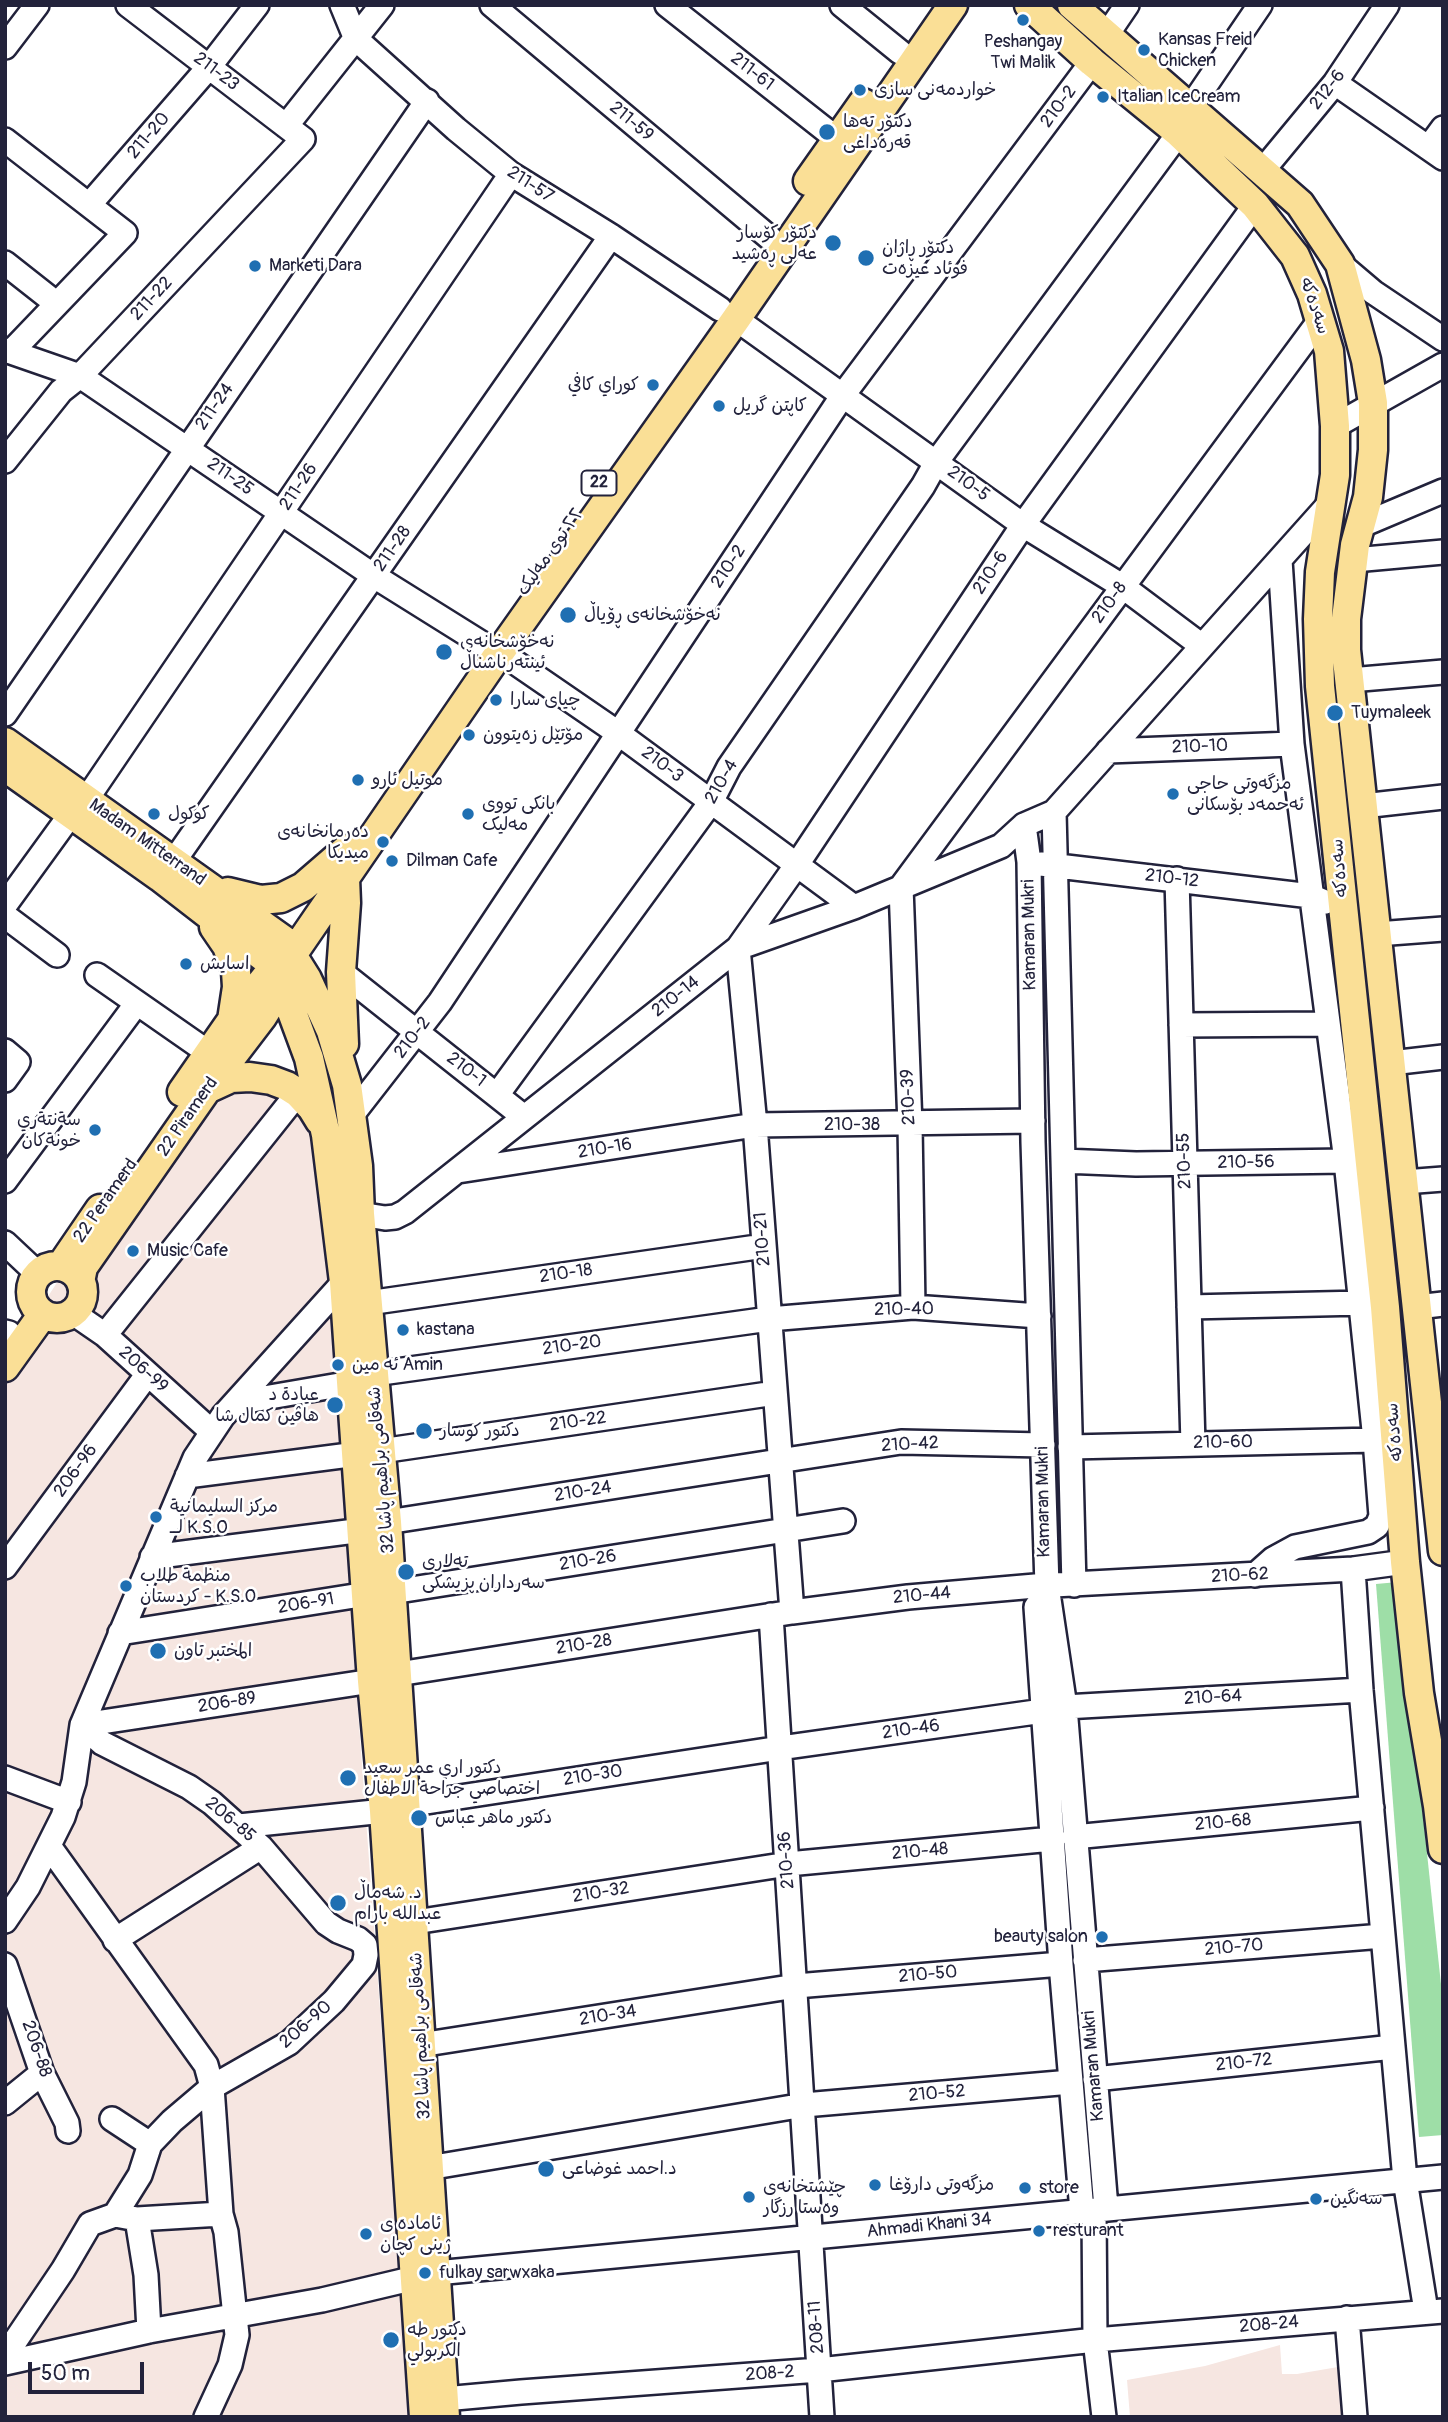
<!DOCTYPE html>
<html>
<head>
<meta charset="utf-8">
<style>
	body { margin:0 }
	#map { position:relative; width:1448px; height:2422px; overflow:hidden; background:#fff; font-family:Pangolin,sans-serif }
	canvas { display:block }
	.frame { position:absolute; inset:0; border:7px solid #22223b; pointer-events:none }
	.scale { position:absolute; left:28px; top:2362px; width:116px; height:32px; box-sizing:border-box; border:4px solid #22223b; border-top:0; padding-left:9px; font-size:21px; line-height:24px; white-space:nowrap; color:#22223b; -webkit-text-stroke:5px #fff; paint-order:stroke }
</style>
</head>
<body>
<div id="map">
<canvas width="1448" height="2422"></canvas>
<div class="frame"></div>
<div class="scale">50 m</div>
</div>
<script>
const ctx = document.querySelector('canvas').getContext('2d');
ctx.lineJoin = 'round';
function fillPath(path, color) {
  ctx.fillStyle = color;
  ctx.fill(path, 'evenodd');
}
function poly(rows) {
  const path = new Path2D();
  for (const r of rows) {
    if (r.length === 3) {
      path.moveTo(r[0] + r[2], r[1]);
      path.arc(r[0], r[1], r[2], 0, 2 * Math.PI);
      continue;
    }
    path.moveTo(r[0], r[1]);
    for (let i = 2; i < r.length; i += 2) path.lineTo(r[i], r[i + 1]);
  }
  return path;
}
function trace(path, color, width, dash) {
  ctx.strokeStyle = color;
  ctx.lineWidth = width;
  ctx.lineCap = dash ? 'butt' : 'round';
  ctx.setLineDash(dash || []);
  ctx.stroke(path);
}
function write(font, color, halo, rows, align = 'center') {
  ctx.font = font + ' Pangolin,"Playpen Sans Arabic",sans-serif';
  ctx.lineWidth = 5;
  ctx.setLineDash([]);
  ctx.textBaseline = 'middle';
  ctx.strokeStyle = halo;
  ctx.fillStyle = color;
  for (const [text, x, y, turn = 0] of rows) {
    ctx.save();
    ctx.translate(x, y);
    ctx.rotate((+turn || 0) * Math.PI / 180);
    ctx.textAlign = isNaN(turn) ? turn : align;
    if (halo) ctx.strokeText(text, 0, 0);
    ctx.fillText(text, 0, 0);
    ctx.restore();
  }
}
const built = poly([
	[236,1082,294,1098,322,1139,340,1286,347,1534,356,1683,410,2417,5,2417,5,1363,67,1267,204,1093],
	[1280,2345,1282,2374,1297,2374,1338,2367,1344,2417,1130,2417,1127,2380,1205,2366]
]);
const green = poly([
	[1398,1582,1443,2003,1443,2135,1419,2137,1376,1584]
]);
const minor = poly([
	[342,5,356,39,456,129,511,174,611,236,720,309],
	[492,5,770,238],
	[667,5,837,139],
	[842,5,900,52],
	[1106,36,1127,5],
	[5,47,37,5],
	[1335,83,1443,158],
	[1190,108,1260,5],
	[286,126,382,5],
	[5,140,125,233,11,352],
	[1429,147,1443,128],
	[1263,170,1335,83,1387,5],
	[89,205,209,67,257,5],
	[5,263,57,304],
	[1340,264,1373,292,1443,339],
	[736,319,1023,525,1122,586,1202,646],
	[5,350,80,376,374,576,486,646],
	[1335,426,1443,365],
	[5,461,61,391,80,376,303,139,128,5],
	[1360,526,1443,491],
	[1354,560,1443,552],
	[500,652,618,733,854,907],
	[1350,680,1443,672],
	[5,714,427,101],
	[1108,751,1292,744],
	[86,800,511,174],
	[1363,806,1443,797],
	[1054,812,1074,1585],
	[1024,825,1029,862,1033,1142,1047,1586,1065,1707,1106,2208],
	[174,861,611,236],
	[1041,864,1311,896,1325,902],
	[1177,879,1193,1444],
	[5,905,71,814],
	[5,916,57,955],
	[1377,934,1443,929],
	[341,972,524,1117],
	[97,975,209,1053],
	[1181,1025,1328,1024],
	[5,1051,18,1062,5,1080],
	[1391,1063,1443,1057],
	[497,1095,711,802,729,767,923,486,937,461,1179,133],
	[352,1115,440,1002,843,395,1092,62],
	[1063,1161,1136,1164,1346,1161],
	[458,1171,755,1125,1033,1121],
	[5,1181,137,1003],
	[1404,1182,1443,1179],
	[360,1214,385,1218,395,1217,405,1212,738,948,854,907,1001,846,1024,825,1054,812,1332,501],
	[5,1243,38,1274],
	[368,1303,764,1246],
	[913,1307,910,1125,901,887,1320,320],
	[1189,1307,1362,1303],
	[1417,1307,1443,1304],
	[73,1313,105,1335,211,1431],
	[5,1332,9,1333],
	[105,1335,298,1093],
	[374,1374,769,1319,913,1307,1039,1316],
	[235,1403,351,1383],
	[1070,1447,1375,1440],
	[381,1451,775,1393],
	[187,1476,357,1454],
	[387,1522,901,1442,1043,1445],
	[152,1557,363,1530],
	[5,1567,147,1375],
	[1353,1569,1361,1690,1405,2180,1426,2311],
	[1255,1575,1273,1559,1295,1547,1368,1532,1377,1526,1381,1516,1375,1440,1346,1161,1292,744,1280,560],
	[392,1592,843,1521],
	[1036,1607,1061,1964,1082,2211],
	[792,1612,755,1125,738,948,796,866,1023,525,1255,205],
	[771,1615,822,2417],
	[120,1633,367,1594],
	[398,1674,792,1612,908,1597,1035,1586,1353,1569,1405,1562],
	[1065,1707,1361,1690],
	[82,1725,102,1743,189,1787,212,1803,261,1847,326,1923,338,1931,358,1939,365,1945,366,1955,364,1965,334,2001,289,2043,212,2087,172,2121,150,2144,140,2175,115,2215],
	[82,1725,372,1681],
	[5,1778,69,1802],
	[407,1805,780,1748,1043,1711],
	[239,1826,384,1811],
	[1074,1837,1372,1808],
	[49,1846,206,2065,212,2087,221,2214,226,2232,237,2335,230,2365,206,2417],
	[5,1921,28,1887,63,1817,74,1782,82,1725,195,1458,223,1416,344,1282],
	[415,1922,788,1864,1052,1839],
	[115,1940,261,1847],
	[1085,1960,1383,1936],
	[5,1965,42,2073,67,2123,68,2131],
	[420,2045,796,1986,1061,1964],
	[1095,2079,1393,2047],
	[5,2103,42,2073],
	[112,2119,150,2144],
	[428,2168,804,2105,1071,2082],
	[1094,2210,1095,2340,1104,2417],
	[137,2219,146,2275,149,2331],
	[1347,2318,1355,2417],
	[5,2356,63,2270,90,2224,115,2215,137,2219,221,2214],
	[5,2363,149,2331,322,2300,436,2273,1443,2177],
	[444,2399,521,2392,819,2370,1095,2340,1443,2311]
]);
const major = poly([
	[1029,5,1092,62,1179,133,1255,205,1295,256,1312,294,1329,351,1335,426,1335,475,1320,572,1318,619,1320,686,1385,1307,1405,1562,1419,1693,1438,1806,1443,1849],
	[1072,5,1300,204,1340,264,1366,360,1373,403,1373,450,1368,497,1355,545,1351,578,1346,619,1346,650,1443,1551],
	[808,181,863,103],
	[5,742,289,944,292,955,307,979,331,1031,347,1085,358,1166,360,1214,387,1522,445,2417],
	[5,767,160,877,275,966,309,1058,326,1135,344,1282,372,1681,384,1811,424,2417],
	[228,892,261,900,281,898,303,887,347,849],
	[214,927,227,946,236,971,237,987,232,1020],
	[344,1044,341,972,346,903,345,878],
	[207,1089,231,1078,250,1077,271,1080,287,1086,298,1093,312,1108,320,1121],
	[182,1092,232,1020,278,962],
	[57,1292,26],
	[61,1266,100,1209],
	[81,1277,83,1267,207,1089,262,1017,282,985,292,955,500,652,736,319,953,5],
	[5,1367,43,1314]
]);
const markers = [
	[1023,20,7,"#1f6fb2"],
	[1144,50,7,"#1f6fb2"],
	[860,90,7,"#1f6fb2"],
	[1103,97,7,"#1f6fb2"],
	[827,132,9,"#1f6fb2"],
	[833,243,9,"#1f6fb2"],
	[866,258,9,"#1f6fb2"],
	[255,266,7,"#1f6fb2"],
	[653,385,7,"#1f6fb2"],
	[719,406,7,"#1f6fb2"],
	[568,615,9,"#1f6fb2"],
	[444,652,9,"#1f6fb2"],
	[496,700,7,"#1f6fb2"],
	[1335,713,9,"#1f6fb2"],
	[469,735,7,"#1f6fb2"],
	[358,780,7,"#1f6fb2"],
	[1173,794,7,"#1f6fb2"],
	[154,814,7,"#1f6fb2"],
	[468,814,7,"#1f6fb2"],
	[383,842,7,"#1f6fb2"],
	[392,861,7,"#1f6fb2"],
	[186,964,7,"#1f6fb2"],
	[95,1130,7,"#1f6fb2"],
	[133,1251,7,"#1f6fb2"],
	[403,1330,7,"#1f6fb2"],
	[338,1365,7,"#1f6fb2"],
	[335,1405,9,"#1f6fb2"],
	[424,1431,9,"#1f6fb2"],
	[156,1517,7,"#1f6fb2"],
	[406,1572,9,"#1f6fb2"],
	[126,1586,7,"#1f6fb2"],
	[158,1651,9,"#1f6fb2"],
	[348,1778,9,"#1f6fb2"],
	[419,1818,9,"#1f6fb2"],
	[338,1903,9,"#1f6fb2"],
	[1102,1937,7,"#1f6fb2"],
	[546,2169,9,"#1f6fb2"],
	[875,2185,7,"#1f6fb2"],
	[1025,2188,7,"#1f6fb2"],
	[749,2197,7,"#1f6fb2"],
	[1316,2199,7,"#1f6fb2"],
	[1039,2231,7,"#1f6fb2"],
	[366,2234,7,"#1f6fb2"],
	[425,2273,7,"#1f6fb2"],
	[391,2340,9,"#1f6fb2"]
];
const shields = [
	[599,483,35]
];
const shieldNames = [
	["22",599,483]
];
const poiNames = [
	["Kansas Freid",1158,40],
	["Chicken",1158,61],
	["Peshangay",1023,42,"center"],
	["Twi Malik",1023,63,"center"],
	["خواردمەنی سازی",874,90],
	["Italian IceCream",1117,97],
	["دکتۆر تەها",843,122],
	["قەرەداغی",843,143],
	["دکتۆر کۆسار",817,233,"right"],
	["عەلی ڕەشید",817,254,"right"],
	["دکتۆر ڕاژان",882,248],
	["فوئاد عیزەت",882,269],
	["Marketi Dara",269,266],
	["كوراي كافي",639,385,"right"],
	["کاپتن گریل",733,406],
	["نەخۆشخانەی ڕۆیاڵ",584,615],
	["نەخۆشخانەی",460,642],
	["ئینتەرناشناڵ",460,663],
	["چیای سارا",510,700],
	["Tuymaleek",1351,713],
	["مۆتێل زەیتوون",483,735],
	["موتیل ئارو",372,780],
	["مزگەوتی حاجی",1187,784],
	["ئەحمەد بۆسکانی",1187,805],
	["بانکی تووی",482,804],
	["مه‌لیک",482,825],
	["کوکول",168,814],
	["دەرمانخانەی",369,832,"right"],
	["میدیکا",369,853,"right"],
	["Dilman Cafe",406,861],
	["اسايش",200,964],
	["سةنتةري",81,1120,"right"],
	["خونةكان",81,1141,"right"],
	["Music Cafe",147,1251],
	["kastana",417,1330],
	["ئه مین Amin",352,1365],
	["عيادة د",319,1395,"right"],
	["هاڤین کمال شا",319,1416,"right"],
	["دكتور كوسار",440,1431],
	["مرکز السلیمانیة",170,1507],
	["لــ K.S.O",170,1528],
	["تەلاری",422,1562],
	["سەرداران پزیشکی",422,1583],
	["منظمة طلاب",140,1576],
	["كردستان - K.S.O",140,1597],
	["المختبر تاون",174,1651],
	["دكتور اري عمر سعيد",364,1768],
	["اختصاصي جراحة الاطفال",364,1789],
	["دكتور ماهر عباس",435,1818],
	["د. شەماڵ",354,1893],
	["عبداللە بارام",354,1914],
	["beauty salon",1088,1937,"right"],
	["د.احمد غوضاعی",562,2169],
	["مزگەوتی دارۆغا",889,2185],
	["چێشتخانەی",763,2187],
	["وەستا رزگار",763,2208],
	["store",1039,2188],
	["سەنگین",1330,2199],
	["ئاماده ى",380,2224],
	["ژينى كچان",380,2245],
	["resturant",1053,2231],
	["fulkay sarwxaka",439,2273],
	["دكتور طه",407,2330],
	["الكربولي",407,2351]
];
const streetNames = [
	["211-23",216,72,37],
	["211-61",752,72,38],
	["212-6",1328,90,-52],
	["210-2",1059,107,-53],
	["211-59",631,122,40],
	["211-20",149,136,-49],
	["211-57",530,185,33],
	["211-22",152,299,-47],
	["سەدەکە",1314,306,71],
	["211-24",215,407,-55],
	["211-25",230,477,35],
	["210-5",968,484,36],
	["211-26",299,487,-56],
	["211-28",393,549,-55],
	["٢٢ توی مەلیک",551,552,-55],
	["210-2",729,567,-56],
	["210-6",991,573,-56],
	["210-8",1110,603,-54],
	["210-10",1200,747,-2],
	["210-3",662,765,37],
	["210-4",722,782,-60],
	["Madam Mitterrand",147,843,35],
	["سەدەکە",1340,868,-95],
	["210-12",1172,879,7],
	["Kamaran Mukri",1030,935,-91],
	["210-14",676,997,-38],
	["210-2",413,1038,-52],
	["210-1",466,1070,38],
	["210-39",909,1097,-92],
	["22 Piramerd",188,1117,-55],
	["210-38",852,1125],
	["210-16",605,1149,-9],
	["210-55",1185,1161,-92],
	["210-56",1246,1163,-1],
	["22 Peramerd",106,1201,-55],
	["210-21",763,1239,-94],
	["210-18",566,1274,-8],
	["210-40",904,1310,-1],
	["210-20",572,1346,-8],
	["206-99",143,1370,42],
	["210-22",578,1422,-8],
	["سەدەکە",1395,1432,-95],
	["210-60",1223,1443,-1],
	["210-42",910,1445,-3],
	["شەقامی براهیم پاشا 32",382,1470,-95],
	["206-96",76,1471,-54],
	["210-24",583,1492,-9],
	["Kamaran Mukri",1044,1502,-91],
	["210-26",588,1561,-9],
	["210-62",1240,1576,-3],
	["210-44",922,1596,-5],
	["206-91",306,1604,-9],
	["210-28",584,1645,-9],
	["210-64",1213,1698,-3],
	["206-89",227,1703,-9],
	["210-46",911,1730,-8],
	["210-30",593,1776,-9],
	["206-85",230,1820,40],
	["210-68",1223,1823,-5],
	["210-48",920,1852,-5],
	["210-36",787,1860,-94],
	["210-32",601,1893,-9],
	["210-70",1234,1948,-5],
	["210-50",928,1975,-5],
	["210-34",608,2016,-9],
	["206-90",306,2025,-41],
	["شەقامی براهیم پاشا 32",421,2036,-93],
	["206-88",36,2049,71],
	["210-72",1244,2063,-6],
	["Kamaran Mukri",1094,2066,-95],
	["210-52",937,2094,-5],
	["Ahmadi Khani 34",929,2226,-6],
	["208-24",1269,2325,-5],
	["208-11",817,2327,-94],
	["208-2",770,2374,-4]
];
fillPath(built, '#f6e6e1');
fillPath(green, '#9edea7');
trace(minor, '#22223b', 28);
trace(major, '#22223b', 33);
trace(minor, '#fff', 23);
trace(major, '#fadf96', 28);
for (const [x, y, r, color] of markers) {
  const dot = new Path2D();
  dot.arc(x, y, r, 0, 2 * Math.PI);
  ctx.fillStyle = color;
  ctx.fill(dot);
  trace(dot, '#fff', 2.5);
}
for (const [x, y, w] of shields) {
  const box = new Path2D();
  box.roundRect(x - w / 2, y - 12.5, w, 25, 5);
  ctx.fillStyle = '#fff';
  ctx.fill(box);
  trace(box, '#22223b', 2);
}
write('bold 16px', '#22223b', null, shieldNames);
write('18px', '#22223b', '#fff', poiNames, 'left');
write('18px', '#22223b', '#fff', streetNames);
</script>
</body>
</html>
